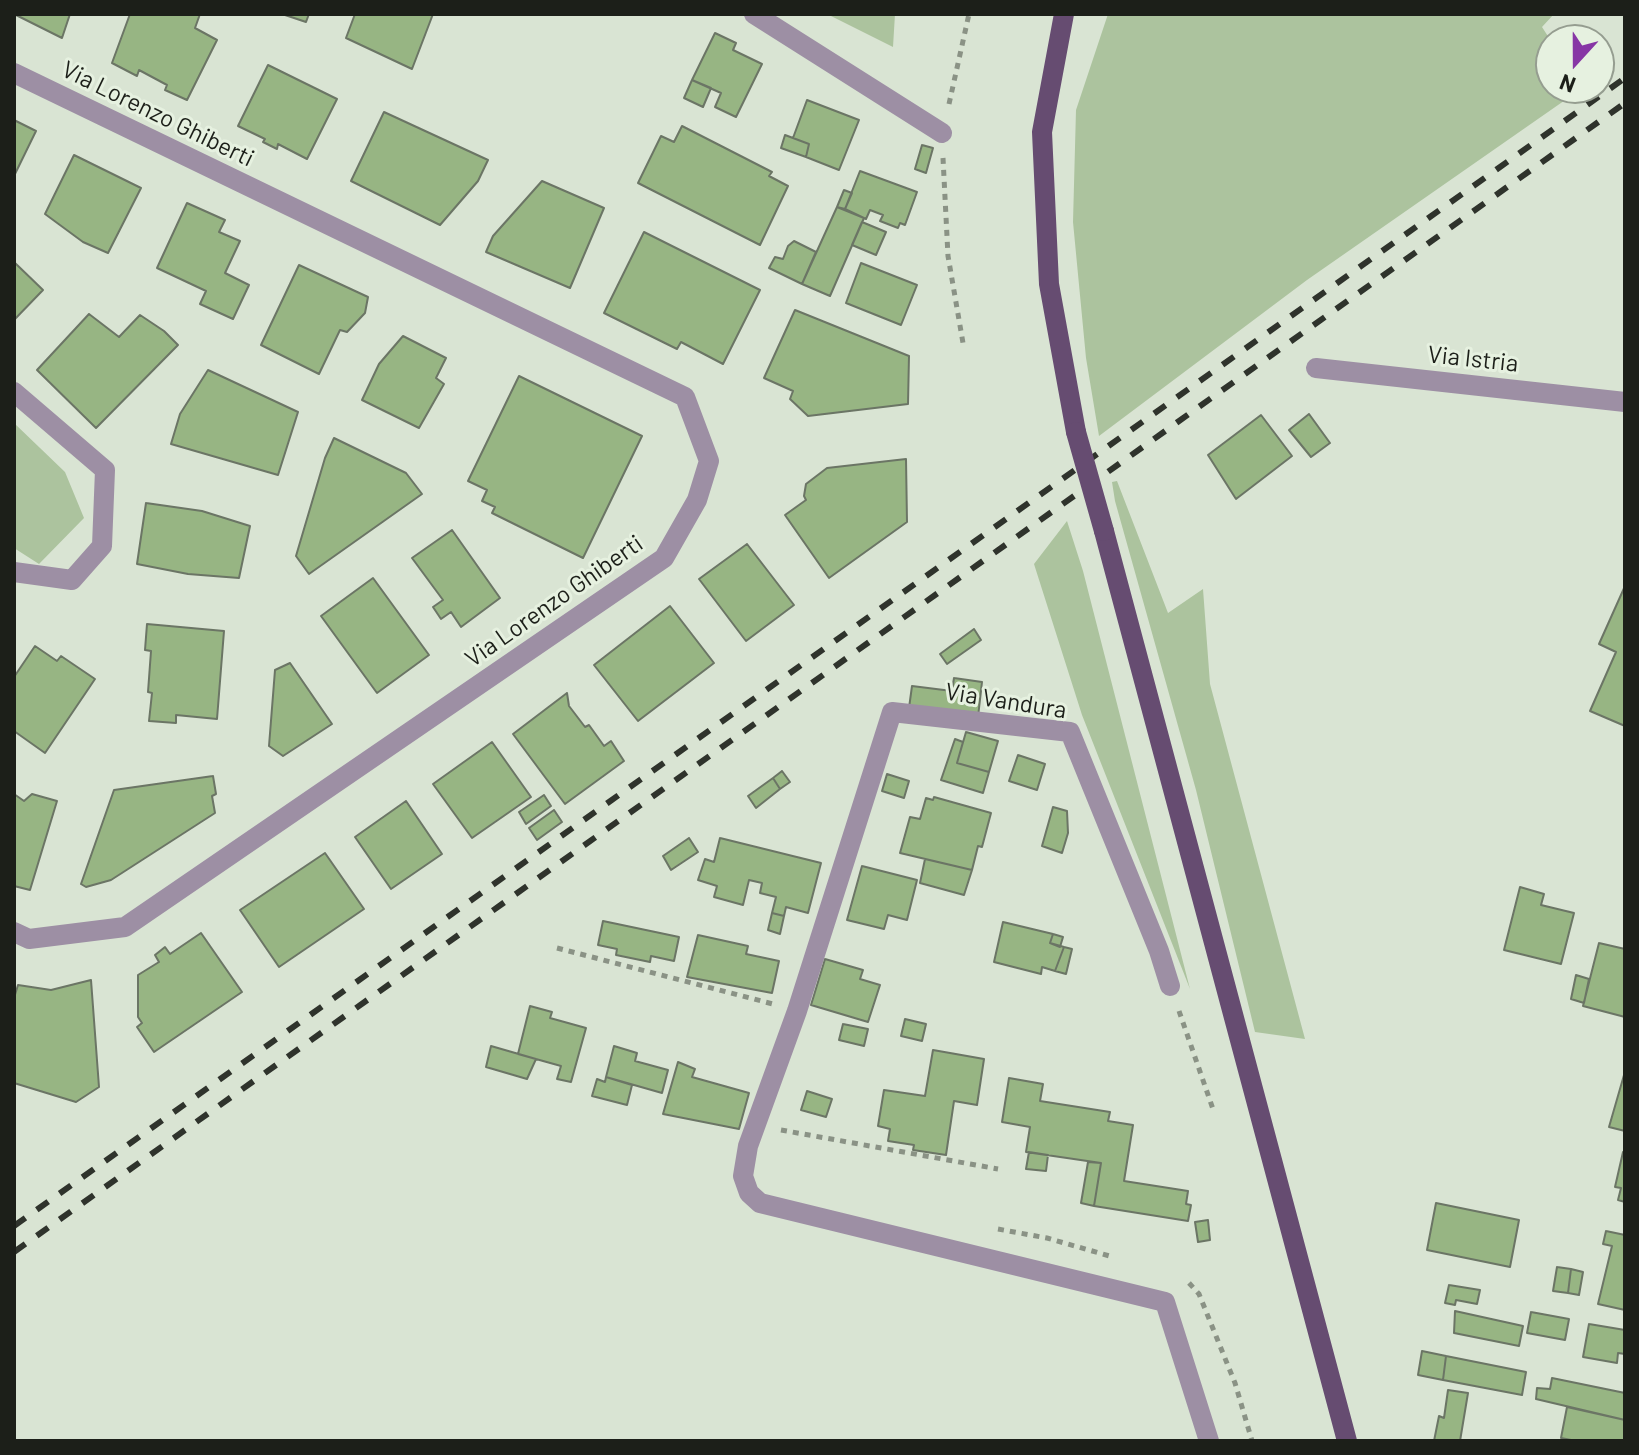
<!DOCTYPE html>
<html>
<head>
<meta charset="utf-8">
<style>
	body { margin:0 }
	#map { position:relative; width:1639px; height:1455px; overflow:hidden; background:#d9e4d3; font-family:Barlow,sans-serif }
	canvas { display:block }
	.frame { position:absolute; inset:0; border:16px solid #1c1f19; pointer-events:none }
	.north { position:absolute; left:1535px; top:24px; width:80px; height:80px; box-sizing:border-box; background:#e6f1e0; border:2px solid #959d90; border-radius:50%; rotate:201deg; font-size:22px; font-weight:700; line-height:32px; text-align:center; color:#1c1f19 }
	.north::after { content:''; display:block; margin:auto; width:28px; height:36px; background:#8736a5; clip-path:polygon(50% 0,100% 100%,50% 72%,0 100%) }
</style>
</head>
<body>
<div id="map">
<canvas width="1639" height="1455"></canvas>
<div class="frame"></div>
<div class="north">N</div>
</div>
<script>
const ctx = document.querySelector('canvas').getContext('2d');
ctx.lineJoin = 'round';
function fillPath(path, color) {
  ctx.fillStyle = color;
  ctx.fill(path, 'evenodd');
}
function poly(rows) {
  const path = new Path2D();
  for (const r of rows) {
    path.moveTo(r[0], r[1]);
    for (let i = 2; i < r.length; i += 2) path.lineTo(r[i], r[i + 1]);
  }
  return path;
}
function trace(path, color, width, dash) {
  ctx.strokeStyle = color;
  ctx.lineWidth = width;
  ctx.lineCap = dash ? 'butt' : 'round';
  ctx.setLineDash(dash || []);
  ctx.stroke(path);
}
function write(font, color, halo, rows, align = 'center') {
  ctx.font = font + ' Barlow,sans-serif';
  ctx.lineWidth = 6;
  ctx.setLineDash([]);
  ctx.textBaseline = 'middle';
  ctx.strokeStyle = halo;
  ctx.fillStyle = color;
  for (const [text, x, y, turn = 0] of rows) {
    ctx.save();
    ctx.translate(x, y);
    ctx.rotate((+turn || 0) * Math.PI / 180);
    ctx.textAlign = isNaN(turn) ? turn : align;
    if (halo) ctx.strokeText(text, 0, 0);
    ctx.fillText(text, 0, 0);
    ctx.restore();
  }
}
const green = poly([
	[827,14,895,14,893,47],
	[1108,14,1554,14,1542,27,1551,41,1551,88,1581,89,1307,280,1099,436,1086,358,1073,222,1076,110],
	[14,423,65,472,84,518,39,564,14,548],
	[1117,481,1168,613,1203,589,1210,684,1305,1039,1255,1032,1196,790,1115,501,1112,482],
	[1067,521,1083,571,1190,989,1082,715,1034,564]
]);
const building = poly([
	[14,14,70,14,62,38,14,14],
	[130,14,200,14,195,28,217,40,187,100,165,90,167,85,139,70,137,76,112,63,130,14],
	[282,14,309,14,306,22,282,14],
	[355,14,433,14,412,69,346,38,355,14],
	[715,33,736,43,733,50,762,64,736,117,715,107,721,93,692,80,715,33],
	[268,65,337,99,307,159,278,144,277,149,263,142,265,139,238,126,268,65],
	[692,80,711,88,703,107,684,98,692,80],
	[807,100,859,120,839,170,806,157,809,144,793,138,807,100],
	[384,112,488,160,478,181,440,225,351,181,384,112],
	[14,120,36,131,14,176,14,120],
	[682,126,772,172,769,176,788,186,760,245,638,183,661,136,674,142,682,126],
	[785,135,809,144,806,157,781,148,785,135],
	[922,145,933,148,926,173,915,169,922,145],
	[74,155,141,188,108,253,83,242,45,214,74,155],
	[860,171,917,192,905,225,900,223,898,228,880,221,883,215,870,210,866,219,845,209,860,171],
	[542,181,604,208,570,288,486,252,493,236,542,181],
	[844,190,852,193,845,209,837,207,844,190],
	[187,203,225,220,219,232,240,241,225,273,249,285,233,319,200,304,206,291,157,268,187,203],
	[837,207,864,218,830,296,802,284,837,207],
	[862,222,886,232,876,255,852,245,862,222],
	[644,232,760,290,723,364,681,342,677,349,604,313,644,232],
	[794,241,816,252,802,284,769,268,775,257,783,259,788,246,794,241],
	[14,262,43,290,14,320,14,262],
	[861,263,917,285,901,325,846,303,861,263],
	[299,265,368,297,365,313,347,332,340,330,319,374,261,345,299,265],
	[795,310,909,356,908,404,808,416,790,399,793,391,764,378,795,310],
	[89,314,119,337,140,315,164,331,178,345,96,428,37,370,89,314],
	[403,336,446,358,436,378,444,384,419,428,362,400,379,364,403,336],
	[208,370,298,412,278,475,171,444,180,414,208,370],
	[519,376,642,436,583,558,492,513,495,507,482,501,487,490,468,481,519,376],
	[1309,414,1330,443,1311,457,1289,430,1309,414],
	[1261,415,1292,456,1236,499,1208,455,1261,415],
	[334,438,406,473,422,494,309,574,296,556,325,458,334,438],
	[906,459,907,522,829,578,785,515,806,500,804,496,806,484,827,468,906,459],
	[146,503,202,511,250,526,239,578,188,574,137,564,146,503],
	[452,530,500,598,461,627,451,612,441,619,433,607,443,600,412,558,452,530],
	[747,544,794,605,746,641,699,579,747,544],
	[373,578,429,655,377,693,321,616,373,578],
	[1625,586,1625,726,1590,711,1616,652,1599,644,1625,586],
	[670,606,714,663,638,721,594,665,670,606],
	[147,624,224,631,217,719,176,715,176,723,149,721,152,693,148,692,151,651,145,650,147,624],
	[974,629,981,640,947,664,940,654,974,629],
	[35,646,57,661,61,656,95,679,45,753,14,731,14,677,35,646],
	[290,663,332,724,283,756,269,746,275,670,290,663],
	[954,678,982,682,978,717,909,708,912,686,952,691,954,678],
	[567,693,569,706,585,727,589,725,604,746,611,741,624,761,565,804,513,734,567,693],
	[966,732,998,741,989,772,957,763,966,732],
	[955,739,963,742,957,763,989,772,983,793,941,780,955,739],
	[492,742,531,797,472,838,433,784,492,742],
	[1018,755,1045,764,1037,790,1009,781,1018,755],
	[782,771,790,782,780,789,773,778,782,771],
	[887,774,909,781,904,798,882,791,887,774],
	[213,776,216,794,212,796,215,813,111,880,86,887,81,884,114,790,213,776],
	[773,778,780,789,756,808,748,796,773,778],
	[14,794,24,801,32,794,57,801,30,890,14,886,14,794],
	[544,795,551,806,526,824,519,812,544,795],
	[934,797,991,813,982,847,978,846,972,870,900,853,910,817,920,819,926,798,933,800,934,797],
	[406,801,442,854,391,889,355,837,406,801],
	[1053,807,1067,811,1068,833,1062,853,1042,846,1053,807],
	[554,810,562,822,537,840,529,828,554,810],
	[689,838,698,852,671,870,663,856,689,838],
	[720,838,821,863,808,913,786,907,784,916,772,913,776,897,760,893,762,883,749,880,743,905,714,897,717,886,698,880,705,859,714,862,720,838],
	[325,853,364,909,279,967,240,910,325,853],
	[925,859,972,870,964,895,920,883,925,859],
	[862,866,917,880,907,920,888,915,884,929,847,920,862,866],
	[1520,887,1544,894,1541,905,1574,913,1561,964,1504,950,1520,887],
	[772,913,784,916,780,934,768,930,772,913],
	[603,921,679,937,674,961,651,956,650,962,616,955,617,949,598,945,603,921],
	[1003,922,1053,934,1050,943,1064,947,1055,971,1042,967,1041,974,994,962,1003,922],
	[201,933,242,992,154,1052,137,1027,142,1023,138,1017,138,975,159,962,155,955,165,947,170,954,201,933],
	[1053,934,1063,937,1060,947,1050,943,1053,934],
	[698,935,748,946,746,954,779,961,772,993,687,977,698,935],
	[1599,943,1625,949,1625,1017,1583,1006,1599,943],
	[1064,947,1072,949,1066,974,1055,971,1064,947],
	[825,959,863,970,860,979,880,985,868,1022,811,1005,825,959],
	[1576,975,1589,979,1584,1003,1571,999,1576,975],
	[91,980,99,1087,76,1102,14,1083,14,998,18,985,51,990,91,980],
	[530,1006,552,1012,550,1018,586,1028,571,1082,557,1079,561,1066,518,1054,530,1006],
	[905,1019,926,1024,922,1041,901,1036,905,1019],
	[843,1024,868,1029,864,1046,839,1040,843,1024],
	[491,1046,536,1059,527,1079,486,1067,491,1046],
	[614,1046,637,1053,635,1061,668,1070,662,1093,606,1077,614,1046],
	[933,1050,984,1059,977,1105,954,1101,946,1155,913,1150,914,1145,888,1141,890,1129,878,1126,884,1090,925,1096,933,1050],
	[678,1062,695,1069,692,1077,749,1093,739,1129,663,1114,678,1062],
	[1624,1075,1625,1076,1625,1131,1609,1127,1624,1075],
	[606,1077,632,1085,627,1105,592,1096,597,1079,605,1082,606,1077],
	[1009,1078,1043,1084,1040,1101,1110,1112,1108,1121,1133,1125,1124,1181,1188,1191,1186,1204,1191,1205,1188,1221,1094,1206,1101,1163,1026,1152,1030,1127,1002,1122,1009,1078],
	[807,1091,832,1099,826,1117,801,1110,807,1091],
	[1029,1152,1048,1155,1046,1171,1026,1169,1029,1152],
	[1623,1152,1625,1153,1625,1202,1618,1200,1621,1188,1615,1187,1623,1152],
	[1088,1162,1101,1163,1094,1206,1081,1203,1088,1162],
	[1436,1203,1519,1220,1510,1267,1427,1250,1436,1203],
	[1208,1220,1210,1240,1198,1242,1195,1222,1208,1220],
	[1606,1231,1625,1235,1625,1310,1598,1304,1612,1246,1603,1244,1606,1231],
	[1557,1267,1571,1269,1568,1293,1553,1291,1557,1267],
	[1571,1269,1583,1272,1579,1295,1568,1293,1571,1269],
	[1449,1285,1480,1290,1477,1304,1456,1300,1455,1305,1445,1303,1449,1285],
	[1455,1311,1523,1326,1519,1346,1454,1333,1455,1311],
	[1531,1312,1569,1319,1565,1340,1527,1333,1531,1312],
	[1589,1324,1625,1330,1625,1354,1618,1353,1617,1363,1583,1357,1589,1324],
	[1422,1351,1446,1356,1443,1380,1418,1375,1422,1351],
	[1446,1356,1526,1372,1522,1395,1443,1380,1446,1356],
	[1552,1378,1625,1393,1625,1420,1536,1399,1537,1388,1550,1389,1552,1378],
	[1448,1390,1468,1393,1460,1441,1434,1441,1439,1416,1444,1418,1448,1390],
	[1567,1407,1625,1420,1625,1441,1576,1441,1561,1438,1567,1407]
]);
const path = poly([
	[949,104,969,14],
	[943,158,948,256,963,343],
	[557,948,773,1004],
	[1179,1011,1214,1112],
	[781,1130,998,1169],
	[998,1229,1047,1238,1113,1257],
	[1189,1283,1199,1294,1235,1383,1252,1441]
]);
const minor = poly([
	[754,14,942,133],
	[14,73,685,397,709,461,697,500,664,558,125,927,29,939,14,932],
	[1316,368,1625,402],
	[14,392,105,470,102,546,72,580,14,572],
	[1170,986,1159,951,1070,732,892,712,797,1011,748,1146,743,1176,749,1193,760,1203,1165,1302,1209,1441]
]);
const major = poly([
	[1064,14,1042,132,1049,284,1076,432],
	[1104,531,1347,1441]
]);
const rail = poly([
	[14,1226,1625,78],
	[14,1252,1625,103]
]);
const majorBridge = poly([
	[1076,432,1104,531]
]);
const streetNames = [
	["Via Lorenzo Ghiberti",158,114,26],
	["Via Istria",1473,359,6],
	["Via Lorenzo Ghiberti",554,601,-35],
	["Via Vandura",1006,701,9]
];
fillPath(green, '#acc39e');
fillPath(building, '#97b583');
trace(building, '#6b7565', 2);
trace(path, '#8a9285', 5, [6, 6]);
trace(minor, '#9d8fa4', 20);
trace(major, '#664c71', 20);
trace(rail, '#2f332c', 6, [14, 14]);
trace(majorBridge, '#664c71', 20);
write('24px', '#1c1f19', '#e6f1e0', streetNames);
</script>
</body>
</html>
